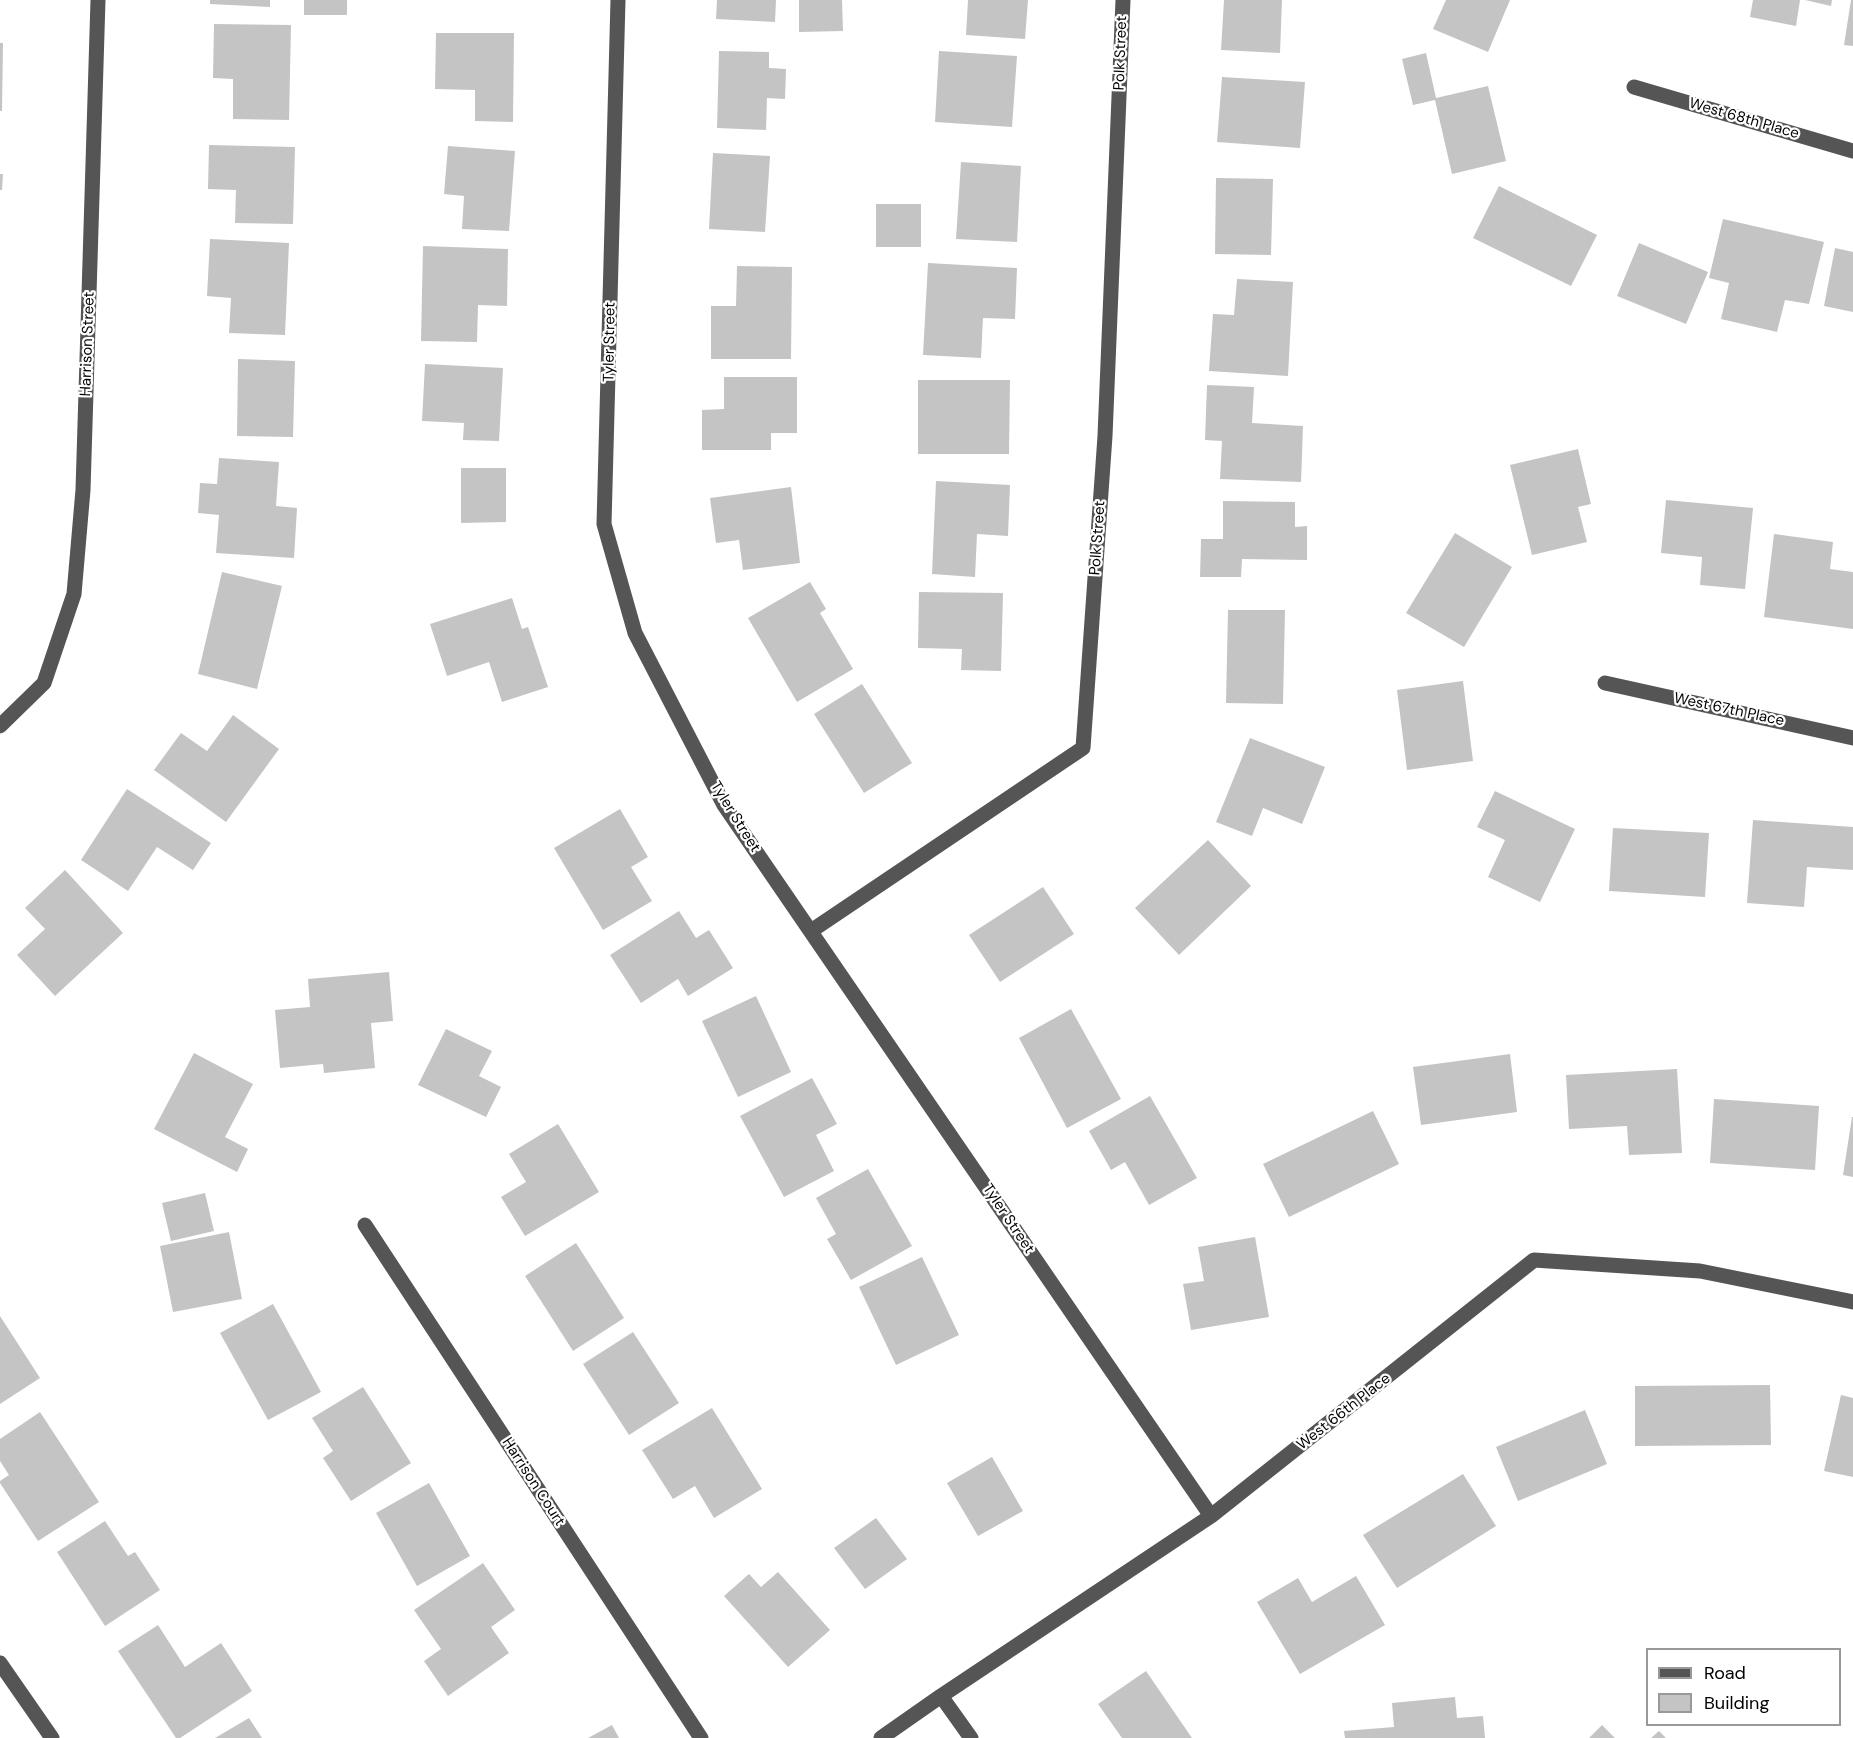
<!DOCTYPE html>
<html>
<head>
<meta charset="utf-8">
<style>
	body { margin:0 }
	#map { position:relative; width:1853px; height:1738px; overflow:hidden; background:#fff; font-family:"DM Sans",sans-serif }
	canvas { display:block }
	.legend { position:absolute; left:1646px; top:1648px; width:195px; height:78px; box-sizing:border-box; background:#fff; border:2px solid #999; margin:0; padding:8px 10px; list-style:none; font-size:18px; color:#000 }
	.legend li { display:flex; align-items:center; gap:12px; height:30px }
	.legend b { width:30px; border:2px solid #999 }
</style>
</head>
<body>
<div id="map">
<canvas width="1853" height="1738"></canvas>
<ul class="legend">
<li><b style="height:8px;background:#555"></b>Road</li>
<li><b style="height:16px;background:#c4c4c4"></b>Building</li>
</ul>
</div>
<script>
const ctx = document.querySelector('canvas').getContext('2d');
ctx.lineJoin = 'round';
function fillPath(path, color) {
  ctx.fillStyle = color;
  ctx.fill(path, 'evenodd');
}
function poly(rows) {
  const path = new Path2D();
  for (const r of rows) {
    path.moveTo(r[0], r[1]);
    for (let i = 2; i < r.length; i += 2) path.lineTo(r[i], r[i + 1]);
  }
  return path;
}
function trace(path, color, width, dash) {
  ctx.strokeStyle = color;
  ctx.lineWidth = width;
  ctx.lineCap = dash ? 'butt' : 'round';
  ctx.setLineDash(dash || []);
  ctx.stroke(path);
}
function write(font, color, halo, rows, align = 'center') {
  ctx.font = font + ' "DM Sans",sans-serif';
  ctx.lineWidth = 4.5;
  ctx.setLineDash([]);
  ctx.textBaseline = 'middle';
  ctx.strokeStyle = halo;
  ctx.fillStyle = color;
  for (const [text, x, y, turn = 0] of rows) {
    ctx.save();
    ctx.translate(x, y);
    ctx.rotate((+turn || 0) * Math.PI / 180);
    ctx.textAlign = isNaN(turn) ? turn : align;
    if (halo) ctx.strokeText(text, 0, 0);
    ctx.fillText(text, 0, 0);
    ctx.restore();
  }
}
const building = poly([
	[210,0,270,0,270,7,210,4],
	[304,0,347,0,347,15,304,15],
	[717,0,776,0,775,22,716,19],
	[799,0,842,0,843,31,799,32],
	[968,0,1028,0,1025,39,966,35],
	[1224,0,1282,0,1280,53,1221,50],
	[1446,0,1510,0,1488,52,1433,29],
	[1753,0,1800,0,1796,26,1750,17],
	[1805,0,1832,0,1831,6],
	[1851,0,1853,0,1853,46,1844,45],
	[214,24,291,25,289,120,233,119,233,79,213,78],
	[436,33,514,33,513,122,475,121,475,90,435,89],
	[0,43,3,43,2,111,0,111],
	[719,51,769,52,769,68,786,69,785,99,767,98,766,130,717,128],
	[939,51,1017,56,1012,127,935,122],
	[1426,53,1436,98,1488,86,1506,161,1452,174,1435,100,1413,105,1402,59],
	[1222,77,1305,82,1300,148,1217,142],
	[209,145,295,147,293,224,235,223,236,190,208,189],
	[448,146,515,151,509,231,462,229,464,196,444,194],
	[713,153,770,156,765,232,709,229],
	[961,162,1021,166,1017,242,956,239],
	[0,174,3,174,2,190,0,190],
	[1216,178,1273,179,1271,255,1215,254],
	[1499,186,1597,235,1571,286,1473,238],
	[876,204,921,204,921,247,876,247],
	[1723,219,1824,242,1809,304,1785,300,1777,332,1721,319,1729,283,1709,278],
	[210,239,289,243,285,335,229,333,231,298,207,296],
	[1639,243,1708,272,1686,324,1617,296],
	[423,246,508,249,507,306,478,305,477,342,421,341],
	[1835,248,1853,252,1853,312,1824,306],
	[928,263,1017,268,1015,319,983,318,981,358,923,355],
	[737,266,792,267,791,359,711,359,711,306,736,306],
	[1237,279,1293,282,1288,376,1209,371,1213,314,1234,315],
	[238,359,295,361,293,437,237,436],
	[425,364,503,368,499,441,463,440,464,423,422,421],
	[724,377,797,377,797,433,771,433,771,450,702,450,702,410,724,409],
	[918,380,1010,380,1009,454,918,454],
	[1207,385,1254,387,1252,423,1303,426,1301,482,1220,479,1222,441,1205,440],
	[1578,449,1591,504,1578,507,1587,542,1532,555,1510,465],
	[219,458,279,462,276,506,297,508,294,558,216,553,219,515,198,513,200,483,217,484],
	[461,468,506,468,506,522,461,523],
	[936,481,1010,485,1008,536,977,534,975,577,932,574],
	[791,487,800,563,743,570,739,540,716,543,710,498],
	[1666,500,1753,508,1745,589,1700,585,1702,557,1661,553],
	[1223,501,1295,502,1295,527,1307,526,1307,560,1242,559,1241,577,1200,577,1201,539,1223,539],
	[1455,533,1512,567,1464,647,1406,613],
	[1774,534,1833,542,1830,569,1853,572,1853,629,1764,617],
	[222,572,282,586,257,689,198,674],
	[810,582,826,609,820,613,853,669,797,702,748,618],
	[919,592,1003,593,1001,671,961,670,962,649,918,648],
	[512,598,522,629,528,627,548,687,502,702,489,662,447,676,430,624],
	[1228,610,1285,610,1283,704,1226,703],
	[1463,681,1473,761,1407,770,1397,690],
	[862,684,912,763,864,793,814,714],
	[233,715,279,749,226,822,154,770,181,733,207,751],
	[1250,738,1325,767,1302,824,1263,808,1252,836,1216,822],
	[127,789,211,843,193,870,157,847,128,891,81,860],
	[1495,791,1575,829,1540,902,1488,877,1505,840,1477,827],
	[620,809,648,857,631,867,652,901,603,930,554,848],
	[1753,820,1853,827,1853,870,1807,867,1804,907,1747,903],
	[1613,828,1709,833,1705,897,1609,891],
	[1208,840,1251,886,1179,955,1135,908],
	[65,870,123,933,55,996,17,955,45,929,25,908],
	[1043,887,1074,934,1000,982,969,935],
	[679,911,696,938,709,930,733,968,688,996,678,979,641,1003,610,955],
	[389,972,393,1021,371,1023,375,1068,324,1073,323,1064,280,1068,275,1010,310,1007,308,979],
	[756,996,791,1072,738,1097,702,1021],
	[1071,1009,1121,1099,1067,1128,1019,1038],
	[446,1029,492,1051,479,1076,501,1087,486,1117,418,1085],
	[194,1053,253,1084,225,1137,248,1149,237,1172,154,1129],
	[1510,1054,1517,1112,1421,1125,1413,1067],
	[1677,1069,1682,1153,1629,1155,1627,1126,1569,1129,1566,1075],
	[812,1078,837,1124,816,1135,834,1171,784,1197,740,1116],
	[1150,1096,1197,1178,1149,1205,1125,1162,1111,1170,1089,1131],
	[1714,1099,1819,1106,1815,1170,1710,1163],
	[1373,1111,1399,1164,1289,1217,1263,1164],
	[1852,1117,1853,1117,1853,1177,1843,1175],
	[558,1124,599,1192,525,1236,501,1197,526,1182,509,1154],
	[868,1169,912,1246,851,1280,827,1239,836,1234,816,1198],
	[205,1193,214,1231,171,1241,162,1203],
	[229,1232,242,1299,173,1312,160,1246],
	[1255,1237,1269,1317,1191,1330,1183,1284,1204,1281,1198,1247],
	[576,1243,624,1318,573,1351,525,1276],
	[922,1257,959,1335,896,1365,859,1287],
	[273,1304,321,1392,268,1420,220,1333],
	[0,1316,40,1378,0,1404],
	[633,1332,679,1403,629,1435,583,1364],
	[1770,1385,1771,1445,1635,1446,1635,1386],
	[363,1387,411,1463,351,1501,323,1458,333,1451,312,1418],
	[1841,1395,1853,1398,1853,1477,1824,1471],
	[712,1408,762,1489,714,1518,695,1486,673,1499,642,1450],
	[1585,1410,1607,1464,1518,1501,1496,1447],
	[40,1412,99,1502,38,1541,0,1483,0,1481,9,1475,0,1461,0,1439],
	[992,1457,1023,1511,978,1536,947,1483],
	[1463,1474,1496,1526,1397,1588,1363,1535],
	[429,1483,470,1556,417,1586,376,1513],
	[876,1518,907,1559,865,1589,834,1548],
	[105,1521,128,1556,135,1552,160,1590,105,1626,57,1552],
	[483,1563,515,1610,491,1627,509,1653,448,1696,424,1661,441,1649,414,1610],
	[778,1572,830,1630,788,1667,724,1596,749,1574,761,1587],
	[1356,1576,1385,1625,1300,1674,1257,1602,1298,1578,1312,1602],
	[158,1625,185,1667,221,1643,252,1691,180,1738,176,1738,118,1651],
	[1146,1671,1192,1738,1122,1738,1098,1704],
	[1455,1697,1457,1718,1483,1716,1485,1738,1345,1738,1344,1731,1394,1727,1392,1703],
	[249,1718,262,1738,215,1738],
	[612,1725,619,1738,588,1738],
	[1602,1725,1615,1738,1589,1738],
	[1659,1731,1666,1738,1651,1738]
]);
const minor = poly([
	[618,0,604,524,635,633,724,805,1211,1516],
	[1634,87,1853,151],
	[1605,683,1853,738],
	[0,726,44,683,74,594,83,490,98,0],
	[811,931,1083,748,1105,436,1123,0],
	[365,1225,701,1738],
	[0,1663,52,1738],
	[941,1696,971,1738],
	[881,1738,941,1696,1211,1516,1534,1260,1700,1271,1853,1302]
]);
const streetNames = [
	["Polk Street",1121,53,-88],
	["West 68th Place",1744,119,16],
	["Tyler Street",610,342,-89],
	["Harrison Street",88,344,-88],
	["Polk Street",1098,538,-86],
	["West 67th Place",1729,710,12],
	["Tyler Street",735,817,58],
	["Tyler Street",1008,1219,56],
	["West 66th Place",1344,1412,-38],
	["Harrison Court",533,1482,57]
];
fillPath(building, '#c4c4c4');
trace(minor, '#555', 15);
write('15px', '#000', '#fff', streetNames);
</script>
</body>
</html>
